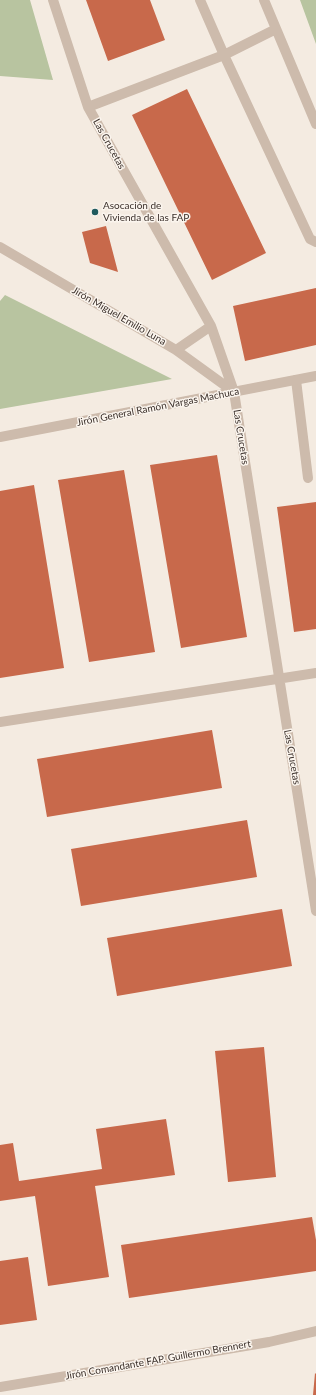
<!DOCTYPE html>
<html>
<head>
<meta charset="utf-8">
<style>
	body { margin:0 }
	canvas { display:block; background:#f4ebe1 }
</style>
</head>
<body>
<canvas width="316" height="1395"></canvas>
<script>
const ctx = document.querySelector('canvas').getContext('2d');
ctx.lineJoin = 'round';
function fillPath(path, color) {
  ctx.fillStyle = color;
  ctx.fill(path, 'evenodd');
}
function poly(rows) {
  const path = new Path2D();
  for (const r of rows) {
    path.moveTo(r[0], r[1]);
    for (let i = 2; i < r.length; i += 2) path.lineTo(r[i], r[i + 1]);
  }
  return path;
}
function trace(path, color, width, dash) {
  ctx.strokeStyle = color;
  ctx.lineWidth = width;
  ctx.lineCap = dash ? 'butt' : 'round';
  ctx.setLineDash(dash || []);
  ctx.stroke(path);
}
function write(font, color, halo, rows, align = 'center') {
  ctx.font = font + ' Lato,sans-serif';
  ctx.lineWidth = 3;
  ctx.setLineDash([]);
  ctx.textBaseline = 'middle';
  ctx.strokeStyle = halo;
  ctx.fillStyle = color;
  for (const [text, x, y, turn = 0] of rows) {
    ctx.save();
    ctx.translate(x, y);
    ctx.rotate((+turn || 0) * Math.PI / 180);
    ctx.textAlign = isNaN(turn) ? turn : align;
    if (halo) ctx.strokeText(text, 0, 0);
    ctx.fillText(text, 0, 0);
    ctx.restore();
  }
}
const green = poly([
	[0,0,30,0,53,80,0,76],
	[300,0,316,0,316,44],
	[5,295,172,379,0,409,0,301]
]);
const building = poly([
	[86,0,150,0,165,40,108,61],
	[187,89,266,253,212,280,132,115],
	[106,226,118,272,90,263,82,232],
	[316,288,316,345,245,361,233,306],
	[217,455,247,637,181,648,150,465],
	[124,470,155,652,89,662,58,480],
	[34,485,64,668,0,678,0,491],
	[316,502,316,629,294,632,277,507],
	[212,730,222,788,47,817,37,759],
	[247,820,257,877,81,906,71,849],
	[282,909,292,966,117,996,107,938],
	[264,1047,276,1177,228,1182,215,1051],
	[166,1119,175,1175,95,1186,109,1277,48,1286,35,1196,0,1201,0,1145,13,1143,19,1181,102,1169,96,1129],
	[312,1217,316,1240,316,1271,129,1298,121,1245],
	[28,1257,37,1320,0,1325,0,1261],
	[315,1373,316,1374,316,1395,313,1395]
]);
const service = poly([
	[296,380,308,478]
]);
const minor = poly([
	[53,0,88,107,211,326,234,392,316,911],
	[200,0,224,55,310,239,316,242],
	[264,0,316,124],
	[88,107,224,55,276,29],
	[0,247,176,350,234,392],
	[176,350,211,326],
	[0,437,316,376],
	[0,722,316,673],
	[0,1387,269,1342,316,1331]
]);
const markers = [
	[95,212,4,"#1f5a5e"]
];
const streetNames = [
	["Las Crucetas",109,144,61],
	["Jirón Miguel Emilio Luna",119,316,30],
	["Jirón General Ramón Vargas Machuca",158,407,-11],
	["Las Crucetas",241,437,81],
	["Las Crucetas",292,757,80],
	["Jirón Comandante FAP. Guillermo Brennert",158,1360,-10]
];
const poiNames = [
	["Asocación de",103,206],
	["Vivienda de las FAP",103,218]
];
fillPath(green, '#b8c4a0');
fillPath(building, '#c8694b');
trace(service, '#cdbbac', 10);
trace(minor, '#cdbbac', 10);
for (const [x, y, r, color] of markers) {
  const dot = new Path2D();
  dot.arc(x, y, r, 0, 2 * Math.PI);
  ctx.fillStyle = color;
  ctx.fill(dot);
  trace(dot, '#fbf5ee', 1.5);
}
write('10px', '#3b302b', '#fbf5ee', streetNames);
write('10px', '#3b302b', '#fbf5ee', poiNames, 'left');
</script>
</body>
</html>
